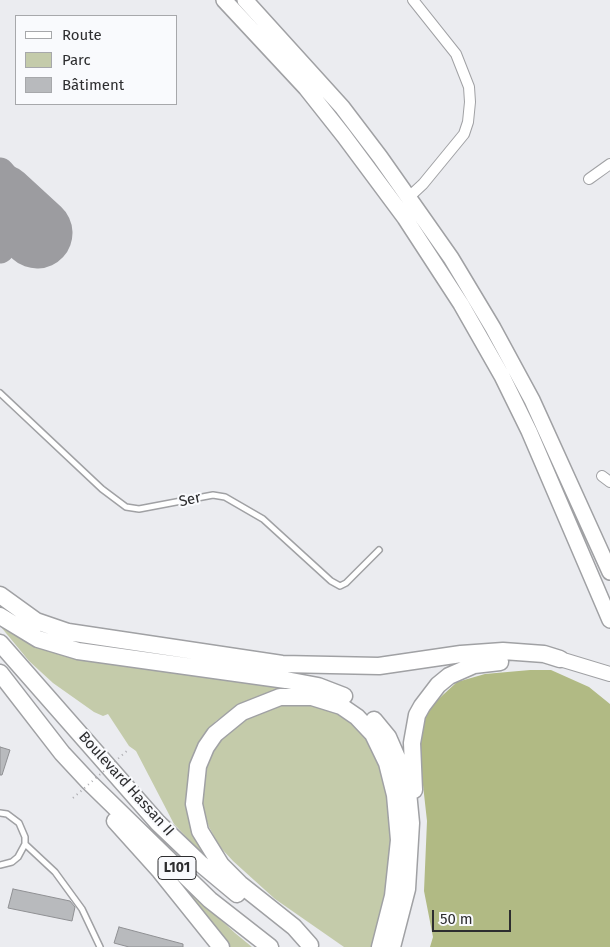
<!DOCTYPE html>
<html>
<head>
<meta charset="utf-8">
<style>
	body { margin:0 }
	#map { position:relative; width:610px; height:947px; overflow:hidden; background:#ebecf0; font-family:"Fira Sans",sans-serif }
	canvas { display:block }
	.legend { position:absolute; left:15px; top:15px; width:162px; height:90px; box-sizing:border-box; background:#f9fafd; border:1px solid #a7a8ab; margin:0; padding:6px 9px; list-style:none; font-size:15px; color:#2d2d2f }
	.legend li { display:flex; align-items:center; gap:10px; height:25px }
	.legend b { width:25px; border:1px solid #a7a8ab }
	.scale { position:absolute; left:432px; top:910px; width:79px; height:22px; box-sizing:border-box; border:2px solid #2d2d2f; border-top:0; padding-left:6px; font-size:15px; line-height:18px; white-space:nowrap; color:#2d2d2f; -webkit-text-stroke:4px #f9fafd; paint-order:stroke }
</style>
</head>
<body>
<div id="map">
<canvas width="610" height="947"></canvas>
<ul class="legend">
<li><b style="height:6px;background:#fff"></b>Route</li>
<li><b style="height:14px;background:#c4cbaa"></b>Parc</li>
<li><b style="height:14px;background:#b8babd"></b>Bâtiment</li>
</ul>
<div class="scale">50 m</div>
</div>
<script>
const ctx = document.querySelector('canvas').getContext('2d');
ctx.lineJoin = 'round';
function fillPath(path, color) {
  ctx.fillStyle = color;
  ctx.fill(path, 'evenodd');
}
function poly(rows) {
  const path = new Path2D();
  for (const r of rows) {
    path.moveTo(r[0], r[1]);
    for (let i = 2; i < r.length; i += 2) path.lineTo(r[i], r[i + 1]);
  }
  return path;
}
function trace(path, color, width, dash) {
  ctx.strokeStyle = color;
  ctx.lineWidth = width;
  ctx.lineCap = dash ? 'butt' : 'round';
  ctx.setLineDash(dash || []);
  ctx.stroke(path);
}
function write(font, color, halo, rows, align = 'center') {
  ctx.font = font + ' "Fira Sans",sans-serif';
  ctx.lineWidth = 4;
  ctx.setLineDash([]);
  ctx.textBaseline = 'middle';
  ctx.strokeStyle = halo;
  ctx.fillStyle = color;
  for (const [text, x, y, turn = 0] of rows) {
    ctx.save();
    ctx.translate(x, y);
    ctx.rotate((+turn || 0) * Math.PI / 180);
    ctx.textAlign = isNaN(turn) ? turn : align;
    if (halo) ctx.strokeText(text, 0, 0);
    ctx.fillText(text, 0, 0);
    ctx.restore();
  }
}
const green = poly([
	[1,627,40,648,67,657,298,688,267,693,240,704,216,721,205,734,191,763,187,794,189,814,195,835,206,858,174,824,136,751,129,746,108,714,103,716,94,712,53,683,29,661],
	[275,701,323,703,368,734,384,769,393,859,374,947,344,947,275,899,233,861,220,847,209,827,202,806,203,771,215,742,226,729],
	[173,875,235,933,252,947,230,947]
]);
const forest = poly([
	[530,670,551,670,589,687,610,704,610,947,430,947,433,937,424,891,427,821,419,749,422,724,432,705,457,682,485,674]
]);
const taxiway = poly([
	[0,172,7,180,16,199,18,215,14,232,0,249]
]);
const runway = poly([
	[0,199,37,233]
]);
const building = poly([
	[0,747,10,750,2,775,0,775,0,747],
	[13,889,70,901,75,907,72,921,8,908,13,889],
	[119,927,183,944,183,947,129,947,114,943,119,927]
]);
const service = poly([
	[0,393,102,489,126,507,139,509,213,495,225,497,263,519,331,581,340,586,346,583,379,550],
	[0,813,7,814,19,823,25,837,25,844,18,857,12,862,0,865],
	[25,844,55,872,82,909,100,947]
]);
const minor = poly([
	[589,179,610,164],
	[409,197,423,184,464,134,468,122,470,102,469,87,456,54,413,0],
	[602,476,610,482]
]);
const secondary = poly([
	[560,659,610,674]
]);
const primary = poly([
	[224,0,306,88,344,136,405,218,461,304,502,376,529,431,610,620],
	[245,0,342,107,380,157,451,258,493,328,532,400,610,572]
]);
const trunk = poly([
	[0,595,36,621,68,632,282,664,379,666,461,654,503,651,544,654,560,659],
	[0,616,38,639,78,651,286,680,318,686,344,696],
	[0,643,158,823,201,864,237,894],
	[0,673,62,753,89,782,210,900,270,947],
	[374,720,388,737,398,760,408,792,411,823,407,889,392,947],
	[414,790,412,743,417,715,422,706,438,685,449,676,474,665,500,662],
	[115,821,160,871,221,947],
	[310,945,294,927,240,884,221,865,200,831,194,804,198,766,206,747,215,734,242,712,280,697,312,697,341,706,357,717,373,734,387,763,395,795,399,840,393,896,380,947]
]);
const pathBridge = poly([
	[73,798,128,750]
]);
const shields = [
	[177,868,38]
];
const shieldNames = [
	["L101",177,868]
];
const streetNames = [
	["Ser",190,500,-13],
	["Boulevard Hassan II",126,784,48]
];
fillPath(green, '#c4cbaa');
fillPath(forest, '#b1ba84');
trace(taxiway, '#9c9ca0', 29);
trace(runway, '#9c9ca0', 71);
fillPath(building, '#b8babd');
trace(building, '#8f9093', 1);
trace(service, '#a0a1a4', 8);
trace(minor, '#a0a1a4', 12);
trace(secondary, '#a0a1a4', 16);
trace(primary, '#a0a1a4', 18);
trace(trunk, '#a0a1a4', 19);
trace(service, '#fff', 5);
trace(minor, '#fff', 10);
trace(secondary, '#fff', 14);
trace(primary, '#fff', 15);
trace(trunk, '#fff', 16);
trace(pathBridge, '#acacb0', 2, [1, 4]);
for (const [x, y, w] of shields) {
  const box = new Path2D();
  box.roundRect(x - w / 2, y - 11.5, w, 23, 4);
  ctx.fillStyle = '#f9fafd';
  ctx.fill(box);
  trace(box, '#2d2d2f', 1);
}
write('bold 14px', '#2d2d2f', null, shieldNames);
write('15px', '#2d2d2f', '#f9fafd', streetNames);
</script>
</body>
</html>
